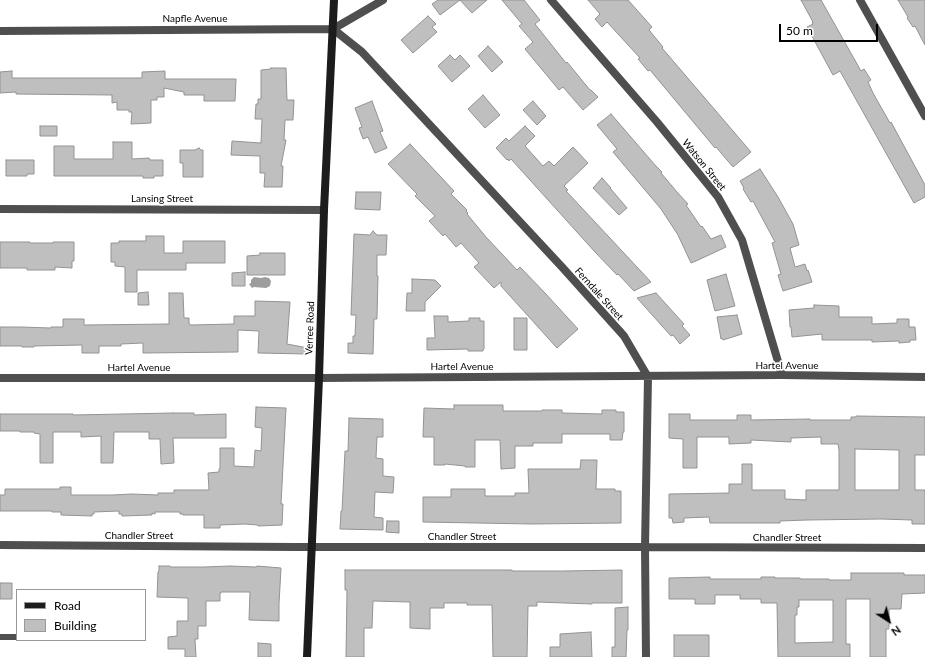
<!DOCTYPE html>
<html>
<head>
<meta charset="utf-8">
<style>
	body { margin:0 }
	#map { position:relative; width:925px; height:657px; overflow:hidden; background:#fff; font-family:Lato,sans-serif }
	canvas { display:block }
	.legend { position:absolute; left:16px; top:589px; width:130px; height:52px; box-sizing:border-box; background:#fff; border:1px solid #999; margin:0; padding:5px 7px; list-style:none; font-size:12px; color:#000 }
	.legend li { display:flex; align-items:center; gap:8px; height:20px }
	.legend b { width:20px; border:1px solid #999 }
	.north { position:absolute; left:869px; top:601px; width:40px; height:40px; -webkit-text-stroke:3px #fff; paint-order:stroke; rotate:144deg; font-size:11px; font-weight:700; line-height:16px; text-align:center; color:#000 }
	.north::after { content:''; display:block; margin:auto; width:14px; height:18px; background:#000; clip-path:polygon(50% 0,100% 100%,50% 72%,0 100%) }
	.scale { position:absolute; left:779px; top:24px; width:99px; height:18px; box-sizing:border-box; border:2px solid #000; border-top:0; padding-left:5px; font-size:12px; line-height:14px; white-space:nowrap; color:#000; -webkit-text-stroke:3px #fff; paint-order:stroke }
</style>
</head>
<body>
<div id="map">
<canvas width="925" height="657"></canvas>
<ul class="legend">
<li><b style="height:5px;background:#1c1c1c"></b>Road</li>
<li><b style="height:11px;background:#bfbfbf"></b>Building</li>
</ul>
<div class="north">N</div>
<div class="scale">50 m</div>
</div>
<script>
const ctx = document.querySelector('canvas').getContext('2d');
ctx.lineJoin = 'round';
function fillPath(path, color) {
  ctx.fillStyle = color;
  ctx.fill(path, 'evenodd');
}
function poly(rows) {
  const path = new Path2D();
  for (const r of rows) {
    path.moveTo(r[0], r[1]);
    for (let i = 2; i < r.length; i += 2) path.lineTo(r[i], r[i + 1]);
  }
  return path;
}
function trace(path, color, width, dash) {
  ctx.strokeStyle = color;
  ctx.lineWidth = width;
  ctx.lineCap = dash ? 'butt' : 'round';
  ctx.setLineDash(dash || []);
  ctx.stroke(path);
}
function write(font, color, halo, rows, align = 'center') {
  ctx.font = font + ' Lato,sans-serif';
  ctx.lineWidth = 3.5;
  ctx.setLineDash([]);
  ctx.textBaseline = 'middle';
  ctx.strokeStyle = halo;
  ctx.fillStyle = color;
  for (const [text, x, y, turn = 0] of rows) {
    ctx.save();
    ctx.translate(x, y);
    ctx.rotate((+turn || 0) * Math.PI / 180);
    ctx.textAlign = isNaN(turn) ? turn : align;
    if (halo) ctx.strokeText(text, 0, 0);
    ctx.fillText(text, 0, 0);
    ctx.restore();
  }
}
const water = poly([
	[254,277,261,278,265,277,269,278,271,281,270,286,266,288,254,287,252,288,249,284,251,283,251,280]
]);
const building = poly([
	[438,0,460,0,440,15,432,4,438,0],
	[460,0,487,0,472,13,460,0],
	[502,0,524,0,540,20,535,24,566,63,567,62,590,90,591,90,598,97,583,110,563,87,559,90,525,49,533,42,519,26,522,24,502,0],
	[588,0,628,0,652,27,649,30,663,47,662,48,751,152,733,167,716,147,715,148,650,70,648,71,638,59,640,58,607,22,602,27,595,19,600,14,588,0],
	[801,0,821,0,861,71,864,69,871,80,868,82,873,93,890,123,891,122,925,185,925,197,914,203,840,71,833,75,807,27,813,24,812,22,813,22,801,0],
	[898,0,925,0,925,45,915,26,913,27,907,18,908,17,898,0],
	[428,16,436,24,432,27,437,32,413,53,401,40,428,16],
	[488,46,503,62,492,72,478,56,488,46],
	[450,55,455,60,460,55,470,66,452,82,438,66,450,55],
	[271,68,286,68,287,100,294,100,293,120,285,120,284,140,286,140,281,166,283,166,282,187,264,187,265,173,260,173,260,156,231,155,232,141,261,143,262,119,255,119,256,104,258,104,258,99,261,99,261,70,271,69,271,68],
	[12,71,12,78,142,78,142,72,165,71,165,79,236,79,235,101,204,101,204,95,184,95,184,92,164,88,164,97,157,97,157,100,151,100,151,123,131,124,132,112,129,112,129,110,117,110,117,102,112,103,112,95,16,94,16,92,0,93,0,72,12,71],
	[483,95,500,115,485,128,468,109,483,95],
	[372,101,383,131,380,132,387,148,375,153,368,137,363,139,359,128,362,127,355,108,372,101],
	[533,101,546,116,537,125,523,110,533,101],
	[611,114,655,165,662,172,661,173,677,192,688,204,686,205,701,227,702,226,711,239,721,235,726,247,696,261,691,263,678,235,661,209,613,152,617,149,597,125,611,114],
	[40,126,57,126,57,136,40,136,40,126],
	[525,126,535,136,525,146,543,166,549,161,554,166,573,147,588,163,564,186,568,190,566,191,651,282,634,291,618,274,617,275,595,252,511,159,509,161,508,159,507,160,496,148,506,138,509,141,525,126],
	[113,142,132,142,132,159,149,158,150,160,163,160,163,176,154,176,154,178,143,178,143,176,54,176,54,146,74,146,74,159,113,159,113,142],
	[410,144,454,191,451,194,467,210,466,211,468,213,467,214,486,237,517,270,520,267,545,293,578,329,557,348,501,286,501,282,494,288,474,267,479,263,461,243,456,247,445,234,443,236,429,221,435,216,415,196,417,194,388,164,410,144],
	[199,148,201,150,203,150,203,177,183,177,183,163,180,163,180,150,195,150,199,148],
	[6,160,34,160,34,174,27,174,27,176,6,176,6,160],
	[760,169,778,197,793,224,799,245,790,248,795,267,805,264,807,271,808,270,812,282,783,291,778,275,781,274,772,243,775,242,753,201,751,202,743,189,744,188,740,181,760,169],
	[602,178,611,188,610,188,627,208,619,215,593,188,602,178],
	[356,192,381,192,380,210,355,209,356,192],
	[373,231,377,235,387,235,386,255,377,255,377,276,378,276,377,317,377,319,374,319,373,354,348,353,348,343,353,343,353,336,355,336,356,315,351,315,354,234,370,235,373,231],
	[146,236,164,236,164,253,183,253,183,241,225,241,225,263,186,263,186,270,137,270,137,292,125,292,125,267,115,266,115,262,111,262,111,243,119,243,119,241,146,241,146,236],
	[0,242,30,242,30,243,53,243,53,242,74,242,74,261,72,261,72,268,55,267,55,270,27,270,27,268,0,268,0,242],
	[260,253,285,253,285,275,247,275,247,256,260,255,260,253],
	[245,272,245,286,232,286,232,273,245,272],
	[726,274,735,306,715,311,707,280,726,274],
	[412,279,435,280,441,286,425,302,425,311,406,311,407,293,412,293,412,279],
	[148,292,149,305,138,305,138,293,148,292],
	[169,293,183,293,184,318,189,318,189,324,191,325,234,324,234,316,255,316,255,301,290,302,287,344,308,348,307,354,258,353,259,331,238,330,238,352,143,353,143,343,121,344,121,346,99,346,99,353,82,353,82,345,34,346,34,347,22,347,22,346,0,346,0,327,21,327,51,328,51,327,63,327,63,319,84,319,84,325,169,324,169,293],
	[656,293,684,324,682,326,690,335,680,344,673,335,671,336,637,298,656,293],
	[814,305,839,306,839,317,872,317,872,324,897,323,897,319,909,319,909,327,915,327,916,340,910,340,910,342,899,343,899,341,872,342,872,340,822,340,822,334,792,337,791,327,790,327,789,310,814,308,814,305],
	[737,315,742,334,723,340,722,338,721,339,717,317,737,315],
	[434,316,448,316,448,322,469,321,469,318,480,318,480,321,484,321,484,349,483,350,483,351,468,351,468,349,427,350,427,338,435,338,434,316],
	[514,318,527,318,527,350,514,350,514,318],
	[454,405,503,405,503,411,542,411,542,410,562,410,562,413,602,414,602,410,616,410,616,412,624,412,624,432,623,432,622,440,610,440,610,434,562,434,562,443,533,443,533,446,515,446,515,468,501,469,500,440,475,440,475,467,465,467,465,466,445,464,445,465,434,465,434,437,423,437,424,408,454,409,454,405],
	[256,407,286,408,281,504,283,504,282,525,258,526,258,525,245,524,220,525,220,528,204,528,204,515,183,515,183,514,180,514,180,512,155,512,155,514,152,513,152,515,122,516,122,514,119,514,119,511,94,512,94,514,92,514,92,516,61,515,61,512,52,512,52,511,0,511,0,495,5,495,5,489,60,489,60,487,71,487,71,495,112,495,132,494,158,495,158,493,174,493,174,490,209,490,208,473,219,472,219,469,220,469,220,448,234,448,234,466,254,467,255,450,261,451,262,428,255,427,256,407],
	[173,413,194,413,194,415,226,414,226,438,173,438,174,463,161,464,160,439,149,439,149,432,114,432,113,463,101,463,101,436,81,437,81,432,53,432,53,463,40,463,40,434,34,433,34,432,20,432,20,431,0,431,0,414,73,414,73,415,173,413],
	[669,414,690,414,690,420,737,420,737,415,751,415,751,420,810,419,810,420,851,420,851,417,856,417,856,416,925,417,925,455,915,455,915,490,925,490,925,524,912,524,912,520,881,519,807,520,780,521,780,523,710,523,709,517,684,518,684,522,673,523,672,518,669,518,669,494,729,493,729,484,742,484,742,464,752,464,752,490,785,490,785,499,806,500,806,490,839,490,839,450,838,444,821,444,821,437,791,438,791,442,751,440,751,443,729,444,729,437,697,437,697,468,683,468,683,439,669,438,669,414],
	[855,449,899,450,899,490,855,490,855,449],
	[349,418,383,419,383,437,377,437,376,458,383,459,383,476,394,477,393,493,375,492,374,517,383,518,383,530,340,529,341,511,342,511,345,451,348,451,349,418],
	[581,460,597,460,596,489,615,489,615,491,621,491,621,523,532,524,423,522,423,497,451,497,451,489,485,489,485,496,515,496,515,493,529,493,528,469,580,469,581,460],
	[387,521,399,521,399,533,386,532,387,521],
	[159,566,170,566,170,567,204,567,230,566,256,567,257,566,281,568,279,604,279,621,249,620,250,592,221,592,221,593,220,593,220,601,206,601,206,626,198,626,198,639,195,639,196,657,185,657,185,649,168,649,168,637,177,636,177,621,188,621,188,598,157,597,158,572,159,571,159,566],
	[345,570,512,570,512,571,563,571,622,570,622,603,592,603,592,604,537,602,537,606,528,606,527,657,493,657,492,605,467,605,467,603,444,603,444,608,430,608,430,629,410,628,410,602,373,601,372,628,364,628,364,657,346,657,347,590,345,590,345,570],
	[851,573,904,573,904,575,925,575,925,593,902,594,901,609,889,609,889,629,886,629,886,657,870,657,870,599,846,599,846,644,850,644,850,657,778,657,777,603,761,603,761,599,740,599,740,595,715,595,715,604,695,604,695,599,669,599,669,578,710,577,710,579,761,579,761,577,775,577,775,578,800,578,800,579,829,579,829,580,851,580,851,573],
	[799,600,833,600,833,642,795,643,795,615,797,615,797,607,799,607,799,600],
	[0,583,12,583,12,599,0,599,0,583],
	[628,607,628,630,627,630,626,657,612,657,612,647,615,647,615,608,628,607],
	[591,632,592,657,550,657,550,647,560,647,560,634,591,632],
	[674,635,709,635,709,657,674,657,674,635],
	[258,643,271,644,271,657,258,657,258,643]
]);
const service = poly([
	[0,637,17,637]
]);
const minor = poly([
	[551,0,657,122,718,197,742,240,782,375],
	[860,0,925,116],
	[333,29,362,52,562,267,624,336,648,377,645,547,646,657],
	[0,31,333,29,383,0],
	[0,209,324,210],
	[0,378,319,378,782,375,925,377],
	[0,545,294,547,645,547,925,548]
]);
const secondary = poly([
	[307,657,319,378,324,210,334,0]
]);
const streetNames = [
	["Napfle Avenue",195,19],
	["Watson Street",704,165,51],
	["Lansing Street",162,199],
	["Ferndale Street",599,294,48],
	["Verree Road",310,328,-88],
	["Hartel Avenue",787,366],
	["Hartel Avenue",462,367],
	["Hartel Avenue",139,368],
	["Chandler Street",139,536],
	["Chandler Street",462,537],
	["Chandler Street",787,538]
];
fillPath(water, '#9d9d9d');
fillPath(building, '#bfbfbf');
trace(building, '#939393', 1);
trace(service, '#4f4f4f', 6);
trace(minor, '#4f4f4f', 8);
trace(secondary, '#1c1c1c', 8);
write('10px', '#000', '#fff', streetNames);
</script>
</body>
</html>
